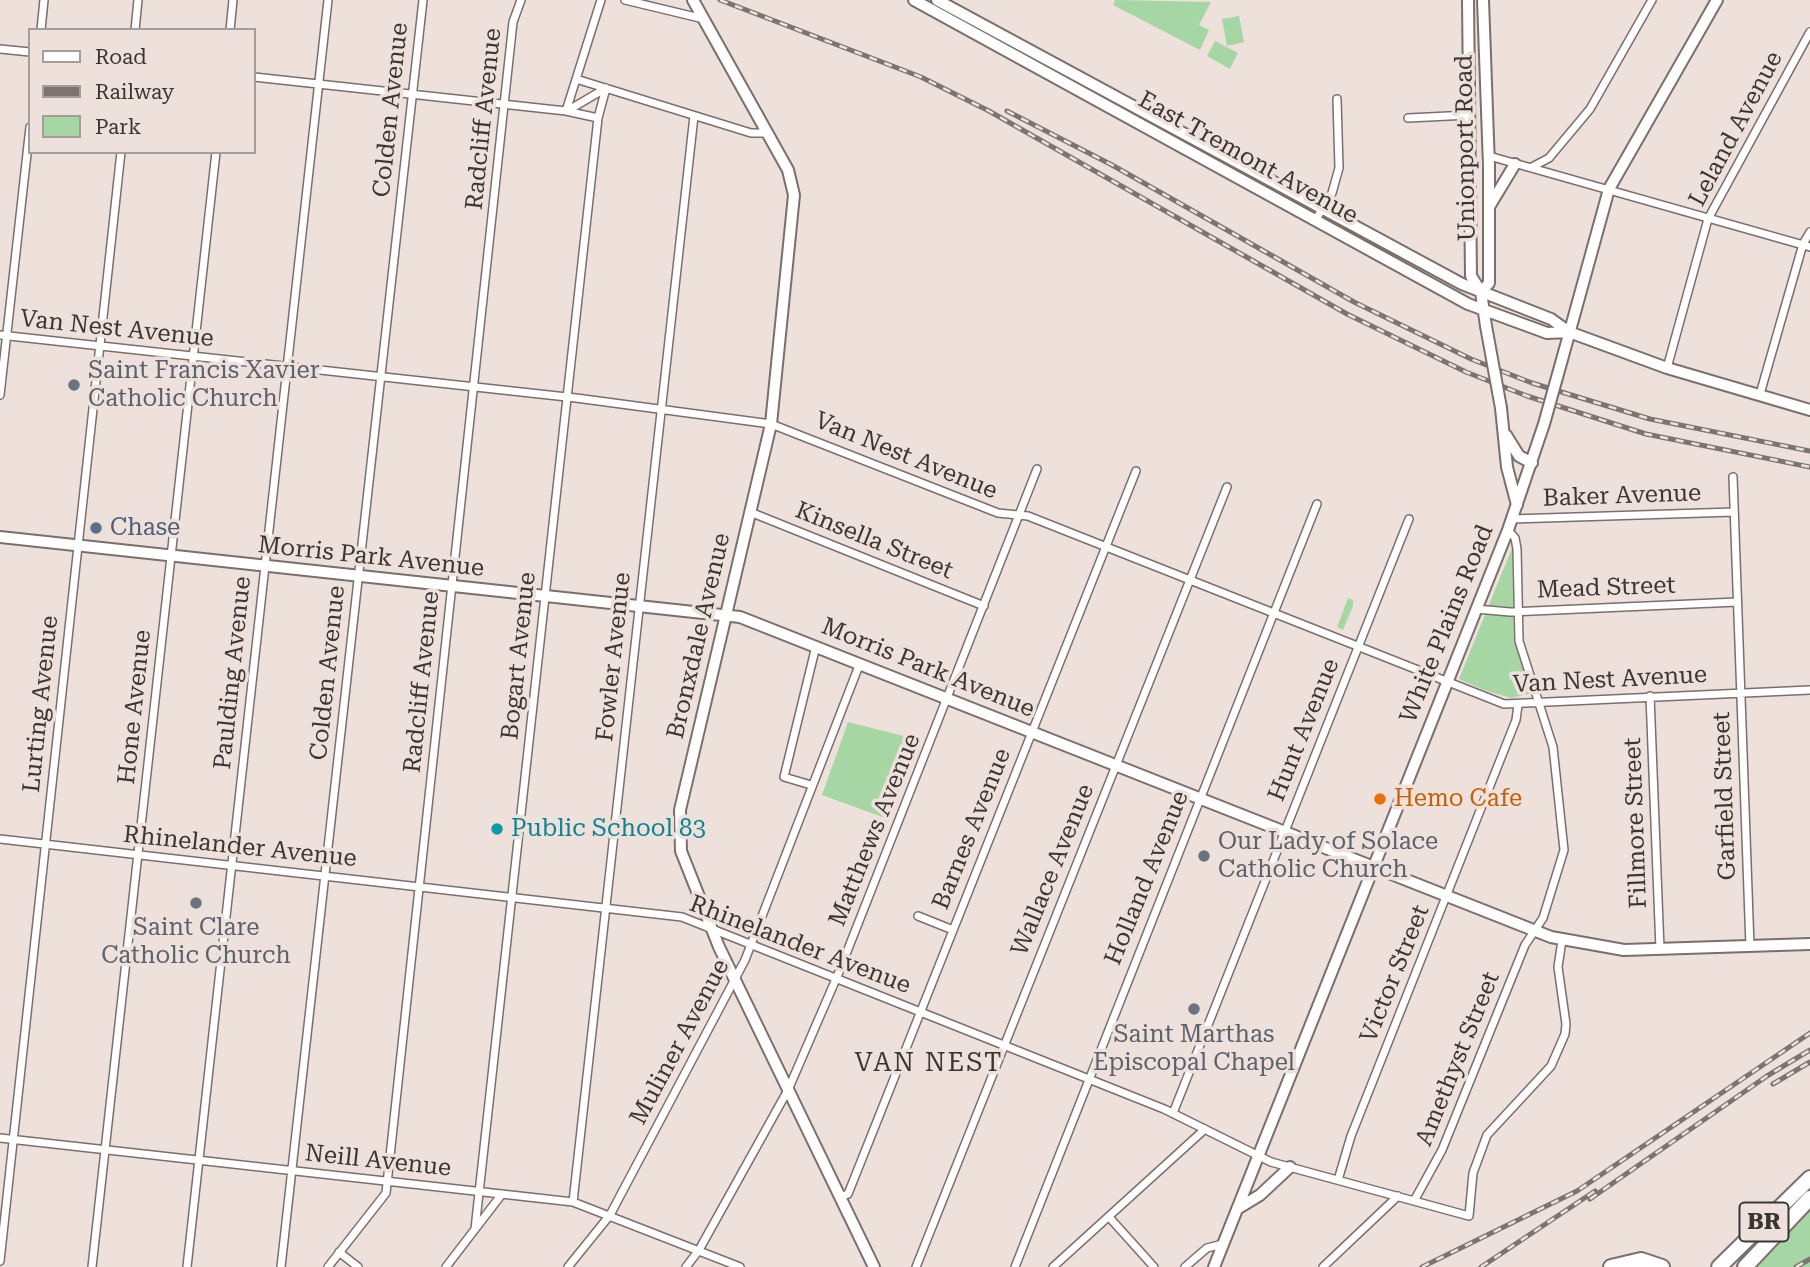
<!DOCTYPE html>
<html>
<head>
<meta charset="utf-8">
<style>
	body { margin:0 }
	#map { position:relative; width:1810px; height:1267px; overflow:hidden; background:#eee1dc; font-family:"Roboto Serif",serif }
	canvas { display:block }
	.legend { position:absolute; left:28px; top:28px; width:228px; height:126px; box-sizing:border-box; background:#eee1dc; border:2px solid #a69d99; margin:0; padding:9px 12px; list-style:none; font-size:21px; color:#3b3634 }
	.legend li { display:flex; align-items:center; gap:14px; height:35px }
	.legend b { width:35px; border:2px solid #a69d99 }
</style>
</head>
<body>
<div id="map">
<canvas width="1810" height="1267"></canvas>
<ul class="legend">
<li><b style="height:9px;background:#fff"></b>Road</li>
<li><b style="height:9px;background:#7c7471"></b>Railway</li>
<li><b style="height:19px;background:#a6d6a3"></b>Park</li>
</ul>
</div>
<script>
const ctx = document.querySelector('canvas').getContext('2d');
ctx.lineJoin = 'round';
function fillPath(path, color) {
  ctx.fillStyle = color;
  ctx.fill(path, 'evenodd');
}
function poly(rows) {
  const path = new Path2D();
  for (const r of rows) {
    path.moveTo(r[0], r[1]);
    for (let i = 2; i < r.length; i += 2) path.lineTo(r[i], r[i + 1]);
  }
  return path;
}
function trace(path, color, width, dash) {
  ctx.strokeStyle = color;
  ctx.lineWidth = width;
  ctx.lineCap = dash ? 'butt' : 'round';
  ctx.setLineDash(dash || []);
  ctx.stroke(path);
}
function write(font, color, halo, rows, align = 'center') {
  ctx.font = font + ' "Roboto Serif",serif';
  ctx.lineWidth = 7;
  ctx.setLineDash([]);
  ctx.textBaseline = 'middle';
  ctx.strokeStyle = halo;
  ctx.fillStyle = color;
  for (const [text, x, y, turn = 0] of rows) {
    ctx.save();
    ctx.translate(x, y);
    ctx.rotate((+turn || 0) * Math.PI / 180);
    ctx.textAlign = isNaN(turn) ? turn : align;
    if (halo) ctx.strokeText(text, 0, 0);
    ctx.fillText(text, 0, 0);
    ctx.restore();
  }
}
const green = poly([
	[1115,0,1211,2,1199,25,1209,30,1200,50,1113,5],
	[1239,16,1244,42,1227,46,1222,19],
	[1215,41,1238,53,1230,69,1207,56],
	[1512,548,1514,640,1532,693,1511,698,1484,690,1459,679],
	[1348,598,1353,600,1353,606,1343,630,1337,627],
	[848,722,919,740,888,819,822,795],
	[1810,1211,1810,1267,1757,1267,1761,1263]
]);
const street = poly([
	[625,0,704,19],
	[41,30,44,0],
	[135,30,138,0],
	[230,30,233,0],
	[0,49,30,52],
	[254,77,566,111,598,118],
	[576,79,751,133,767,133],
	[566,111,601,0],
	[567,111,606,88],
	[1408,118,1469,115],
	[1489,156,1810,247],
	[1532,167,1549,158,1590,109,1652,0],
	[1316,219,1332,193,1339,168,1337,99],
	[0,335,576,398,771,424,998,513,1028,516,1504,704,1810,690],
	[1667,368,1708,219,1810,32],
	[1760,394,1803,244,1810,232],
	[0,395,30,127],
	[1733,477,1750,946],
	[750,512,984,606],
	[1512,519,1734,512],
	[1476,609,1510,612,1737,602],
	[1650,696,1660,949],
	[811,785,784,777,816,646],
	[0,839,682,917,1164,1109,1271,1162,1469,1216,1473,1173,1487,1135,1551,1066,1565,1034,1566,1024,1558,967,1562,940],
	[918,916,953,930],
	[1173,1113,1409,519],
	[0,1138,573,1202,740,1267],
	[1338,1180,1351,1136,1516,720,1518,705],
	[840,1197,848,1194,1136,471],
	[1414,1201,1442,1150,1525,945,1543,918,1564,850,1553,747,1519,641,1517,549,1515,538,1508,530],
	[573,1202,694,116],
	[1109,1217,1154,1267],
	[475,1229,598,118,606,88],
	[339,1252,358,1267],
	[0,1261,121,152],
	[92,1267,216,152],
	[187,1267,328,0],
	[281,1267,423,0],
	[328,1267,386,1193,513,22,521,0],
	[446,1267,502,1194],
	[568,1267,610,1215,745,960,860,663],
	[686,1267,699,1250,788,1090,839,972,1037,469],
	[916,1267,1227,487],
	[1015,1267,1317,504],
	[1053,1267,1205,1129],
	[1185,1267,1207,1248,1223,1244],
	[1323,1267,1398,1196]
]);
const secondary = poly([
	[693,0,788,170,794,195,771,424,680,810,681,851,719,947,874,1267],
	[914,0,1468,304,1547,333,1569,332],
	[937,0,1462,284,1551,319,1569,332,1667,368,1810,410],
	[1468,0,1471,276,1481,292,1486,326],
	[1489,207,1515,164],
	[1481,292,1489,283,1489,166,1483,0],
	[1563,356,1609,189,1717,0],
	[1501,408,1507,467,1517,505],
	[1506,435,1519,456,1532,463],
	[0,537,740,617,1551,937,1624,950,1810,944],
	[1237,1209,1260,1195,1290,1167],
	[1214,1267,1508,530,1544,424]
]);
const highway = poly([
	[1611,1267,1641,1260,1662,1267],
	[1719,1267,1810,1178],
	[1745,1267,1810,1198]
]);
const rail = poly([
	[720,0,921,77,989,111,1347,314,1466,372,1527,396,1646,434,1810,467],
	[1007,111,1112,165,1354,302,1471,359,1532,383,1650,419,1810,451],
	[1773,1084,1810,1062],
	[1590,1199,1767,1076,1810,1050],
	[1422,1267,1577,1191,1810,1033],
	[1481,1267,1595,1191],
	[1796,1267,1810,1259]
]);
const secondaryBridge = poly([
	[1486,326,1501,408],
	[1544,424,1563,356]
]);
const markers = [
	[74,385,7,"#6b7280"],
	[96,528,7,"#5c6f8a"],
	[1380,799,7,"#e8710a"],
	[497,829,7,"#0f9aa8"],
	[1204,856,7,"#6b7280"],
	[196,903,7,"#6b7280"],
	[1194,1009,7,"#6b7280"]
];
const shields = [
	[1764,1222,49]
];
const shieldNames = [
	["BR",1764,1222]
];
const streetNames = [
	["Colden Avenue",391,110,-84],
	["Radcliff Avenue",484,119,-84],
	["Leland Avenue",1736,129,-62],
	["Unionport Road",1466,148,-91],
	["East Tremont Avenue",1248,158,29],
	["Van Nest Avenue",117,329,6],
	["Van Nest Avenue",906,456,22],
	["Baker Avenue",1622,496,-2],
	["Kinsella Street",874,541,22],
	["Morris Park Avenue",371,557,6],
	["Mead Street",1606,588,-2],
	["White Plains Road",1447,624,-68],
	["Bronxdale Avenue",699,636,-77],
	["Bogart Avenue",519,656,-84],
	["Fowler Avenue",614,657,-84],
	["Morris Park Avenue",928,668,22],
	["Paulding Avenue",233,673,-84],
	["Colden Avenue",328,673,-84],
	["Van Nest Avenue",1610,680,-3],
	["Radcliff Avenue",422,682,-84],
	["Lurting Avenue",41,704,-84],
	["Hone Avenue",135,707,-84],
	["Hunt Avenue",1304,730,-68],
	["Garfield Street",1725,796,-92],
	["Fillmore Street",1636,823,-92],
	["Barnes Avenue",972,829,-68],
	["Matthews Avenue",875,830,-68],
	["Rhinelander Avenue",240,847,6],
	["Wallace Avenue",1053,870,-68],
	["Holland Avenue",1147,878,-68],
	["Rhinelander Avenue",800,945,21],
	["Victor Street",1395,974,-68],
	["Muliner Avenue",680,1042,-62],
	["Amethyst Street",1458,1059,-68],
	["Neill Avenue",378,1161,6]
];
const worshipNames = [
	["Saint Francis Xavier",88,371],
	["Catholic Church",88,399],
	["Our Lady of Solace",1218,842],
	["Catholic Church",1218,870],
	["Saint Clare",196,928,"center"],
	["Catholic Church",196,956,"center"],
	["Saint Marthas",1194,1035,"center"],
	["Episcopal Chapel",1194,1063,"center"]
];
const serviceNames = [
	["Chase",110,528]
];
const foodNames = [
	["Hemo Cafe",1394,799]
];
const cultureNames = [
	["Public School 83",511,829]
];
const neighbourhoodNames = [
	["VAN NEST",929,1063]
];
fillPath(green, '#a6d6a3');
trace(street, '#7a6f6a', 10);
trace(secondary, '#7a6f6a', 14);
trace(highway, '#7a6f6a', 18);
trace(street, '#fff', 7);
trace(secondary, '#fff', 10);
trace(highway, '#fff', 14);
trace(rail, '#7c7471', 5);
trace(rail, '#eee1dc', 2.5, [8]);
trace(secondaryBridge, '#7a6f6a', 14, []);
trace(secondaryBridge, '#fff', 10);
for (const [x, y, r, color] of markers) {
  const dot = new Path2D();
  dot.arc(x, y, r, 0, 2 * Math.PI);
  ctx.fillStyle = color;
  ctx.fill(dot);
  trace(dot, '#eee1dc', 2.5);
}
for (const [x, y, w] of shields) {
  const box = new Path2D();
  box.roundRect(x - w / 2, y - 19.5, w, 39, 5);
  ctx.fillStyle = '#eee1dc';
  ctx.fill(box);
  trace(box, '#3b3634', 2);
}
write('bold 23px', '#3b3634', null, shieldNames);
write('24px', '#3b3634', '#eee1dc', streetNames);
write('24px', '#5b616d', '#eee1dc', worshipNames, 'left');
write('24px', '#4e5e75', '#eee1dc', serviceNames, 'left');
write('24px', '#c56008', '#eee1dc', foodNames, 'left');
write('24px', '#0d838f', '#eee1dc', cultureNames, 'left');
ctx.letterSpacing = '2px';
write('26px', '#3b3634', '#eee1dc', neighbourhoodNames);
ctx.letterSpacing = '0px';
</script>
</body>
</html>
